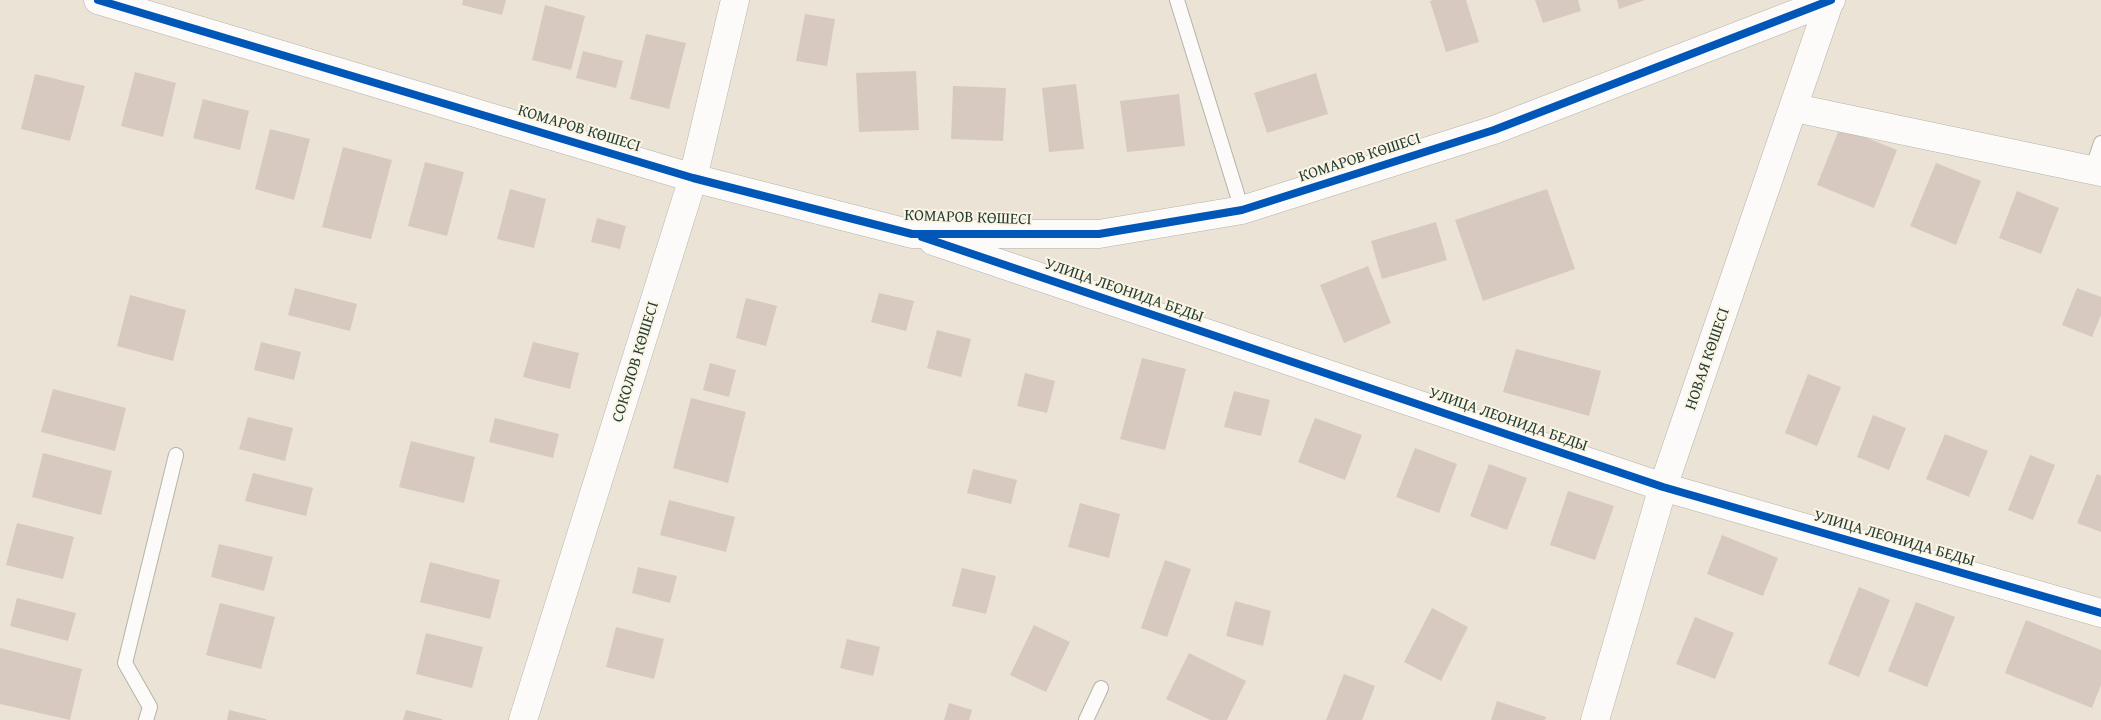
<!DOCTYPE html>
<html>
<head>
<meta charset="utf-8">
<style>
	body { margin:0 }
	canvas { display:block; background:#ebe3d5 }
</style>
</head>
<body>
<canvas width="2101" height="720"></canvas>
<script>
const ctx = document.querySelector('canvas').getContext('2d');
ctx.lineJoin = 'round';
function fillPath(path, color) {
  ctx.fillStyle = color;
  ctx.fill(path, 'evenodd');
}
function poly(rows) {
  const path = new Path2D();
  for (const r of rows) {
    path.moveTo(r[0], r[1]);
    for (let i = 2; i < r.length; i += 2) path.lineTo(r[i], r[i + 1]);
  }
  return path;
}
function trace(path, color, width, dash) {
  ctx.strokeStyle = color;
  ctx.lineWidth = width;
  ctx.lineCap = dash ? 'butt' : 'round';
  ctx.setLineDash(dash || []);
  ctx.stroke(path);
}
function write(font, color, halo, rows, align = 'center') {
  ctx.font = font + ' "Gentium Book Plus",serif';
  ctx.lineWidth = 4;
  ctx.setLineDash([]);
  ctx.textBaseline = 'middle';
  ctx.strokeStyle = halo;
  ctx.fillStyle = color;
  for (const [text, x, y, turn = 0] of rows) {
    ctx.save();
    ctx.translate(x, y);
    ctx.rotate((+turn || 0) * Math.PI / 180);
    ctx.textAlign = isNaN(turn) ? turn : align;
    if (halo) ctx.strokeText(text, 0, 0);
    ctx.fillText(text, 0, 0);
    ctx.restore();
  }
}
const building = poly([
	[463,0,506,0,502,15,462,5],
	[1434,0,1466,0,1479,42,1446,52,1430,1],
	[1535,0,1578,0,1581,11,1543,23],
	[1617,0,1645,0,1619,9],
	[545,5,585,16,571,70,532,60],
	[805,14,835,19,827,66,796,61],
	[646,34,686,43,669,109,630,99],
	[583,51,623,61,616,88,576,78],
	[916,71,919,130,859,132,856,73],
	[135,72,176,83,163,137,121,126],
	[1316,73,1328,114,1267,133,1254,93],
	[35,74,85,86,70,141,21,129],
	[1076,84,1084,149,1049,152,1042,88],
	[953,86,1006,88,1003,141,951,139],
	[1179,94,1185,146,1127,152,1120,101],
	[203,99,249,111,240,150,193,138],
	[1840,127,1897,150,1874,208,1817,185],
	[270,129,310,139,294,200,255,189],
	[343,147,392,160,371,239,322,227],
	[425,162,464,172,447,236,408,226],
	[1936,163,1981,181,1956,245,1910,226],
	[510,189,546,199,534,248,497,239],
	[1547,189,1575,269,1483,301,1455,220],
	[2017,191,2059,208,2041,254,1999,238],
	[597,218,626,226,620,249,591,242],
	[1436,222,1447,260,1382,279,1371,241],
	[1368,266,1391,323,1344,343,1320,285],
	[295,288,357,304,350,331,288,315],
	[2077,288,2101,297,2101,315,2092,337,2062,325],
	[879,293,914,301,906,331,871,322],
	[130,295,186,310,173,361,117,346],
	[746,298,777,306,766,346,736,338],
	[937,330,971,339,961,377,927,368],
	[261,342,301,352,294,380,254,370],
	[533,342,579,353,570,389,523,377],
	[1516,349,1601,371,1589,416,1503,392],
	[1142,358,1186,369,1165,450,1120,439],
	[710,363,736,370,729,397,703,390],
	[1025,373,1055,381,1047,413,1017,406],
	[1808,374,1841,387,1817,446,1785,433],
	[53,389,126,408,115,451,41,432],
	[1234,391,1270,400,1261,436,1224,427],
	[691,398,746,412,728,483,673,468],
	[1873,415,1906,428,1889,470,1857,457],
	[248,417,293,428,285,461,239,449],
	[495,418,559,434,553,458,489,442],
	[1315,418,1362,435,1345,480,1298,462],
	[1945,434,1988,451,1969,497,1926,479],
	[411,441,475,457,464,503,399,487],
	[1415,448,1457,464,1439,513,1396,497],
	[43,453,112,471,101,515,32,497],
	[2030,455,2055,465,2033,520,2008,510],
	[1489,464,1527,478,1507,530,1470,516],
	[973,469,1017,480,1011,504,967,493],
	[253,473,313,488,306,516,245,501],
	[2097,474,2101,476,2101,532,2077,523],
	[1568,491,1614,506,1595,560,1550,545],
	[669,500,735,517,726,552,660,535],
	[1080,503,1120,514,1109,558,1068,547],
	[17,523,74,537,63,579,6,565],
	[1722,535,1778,558,1763,596,1707,574],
	[219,544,273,557,264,591,211,577],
	[1165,560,1191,569,1167,637,1141,628],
	[430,562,500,580,490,619,420,602],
	[638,567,677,576,670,603,632,593],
	[962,568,996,576,986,614,952,606],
	[1859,587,1890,600,1859,677,1828,664],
	[17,598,76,613,68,641,10,626],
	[1235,601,1271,611,1263,646,1226,636],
	[1916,602,1955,617,1927,687,1888,671],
	[220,603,275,617,261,669,206,655],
	[1432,608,1468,627,1441,681,1404,662],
	[1695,617,1734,633,1715,679,1676,664],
	[2026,620,2101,650,2101,685,2092,708,2005,673],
	[1034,625,1070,642,1046,692,1010,675],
	[616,627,664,639,654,679,606,667],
	[426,633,483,647,472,688,416,674],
	[847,639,880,647,873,676,840,668],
	[0,648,82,669,70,720,0,704],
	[1189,653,1246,681,1227,720,1210,720,1166,699],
	[1344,674,1375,686,1362,720,1326,720],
	[1497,701,1546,717,1545,720,1491,720],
	[949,703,972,710,969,720,944,720],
	[229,710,266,719,266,720,227,720],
	[406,710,442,719,442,720,403,720]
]);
const lane = poly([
	[1177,0,1242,210],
	[2092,170,2101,143],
	[146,720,150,707,125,663,176,455],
	[1086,720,1101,688]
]);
const street = poly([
	[98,0,693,178,912,234,1099,234,1242,210,1494,130,1831,0],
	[1795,108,2101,172],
	[933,241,1663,487,2101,613],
	[523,720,693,178,735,0],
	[1595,720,1663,487,1830,0]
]);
const cycleway = poly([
	[98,0,693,178,912,234,1099,234,1242,210,1494,130,1831,0],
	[922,237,1663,487,2101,613]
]);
const streetNames = [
	["КОМАРОВ КӨШЕСІ",579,129,17],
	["КОМАРОВ КӨШЕСІ",1360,158,-18],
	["КОМАРОВ КӨШЕСІ",968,218,2],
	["УЛИЦА ЛЕОНИДА БЕДЫ",1124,291,19],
	["НОВАЯ КӨШЕСІ",1708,359,-71],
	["СОКОЛОВ КӨШЕСІ",636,362,-73],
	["УЛИЦА ЛЕОНИДА БЕДЫ",1508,420,19],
	["УЛИЦА ЛЕОНИДА БЕДЫ",1894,539,16]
];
fillPath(building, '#d8c9c0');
trace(lane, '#b5b3aa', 16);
trace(street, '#b5b3aa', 29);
trace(lane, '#fcfbf9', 14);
trace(street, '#fcfbf9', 28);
trace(cycleway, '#0057b8', 8);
write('16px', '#1f3d34', '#fcf5e5', streetNames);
</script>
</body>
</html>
